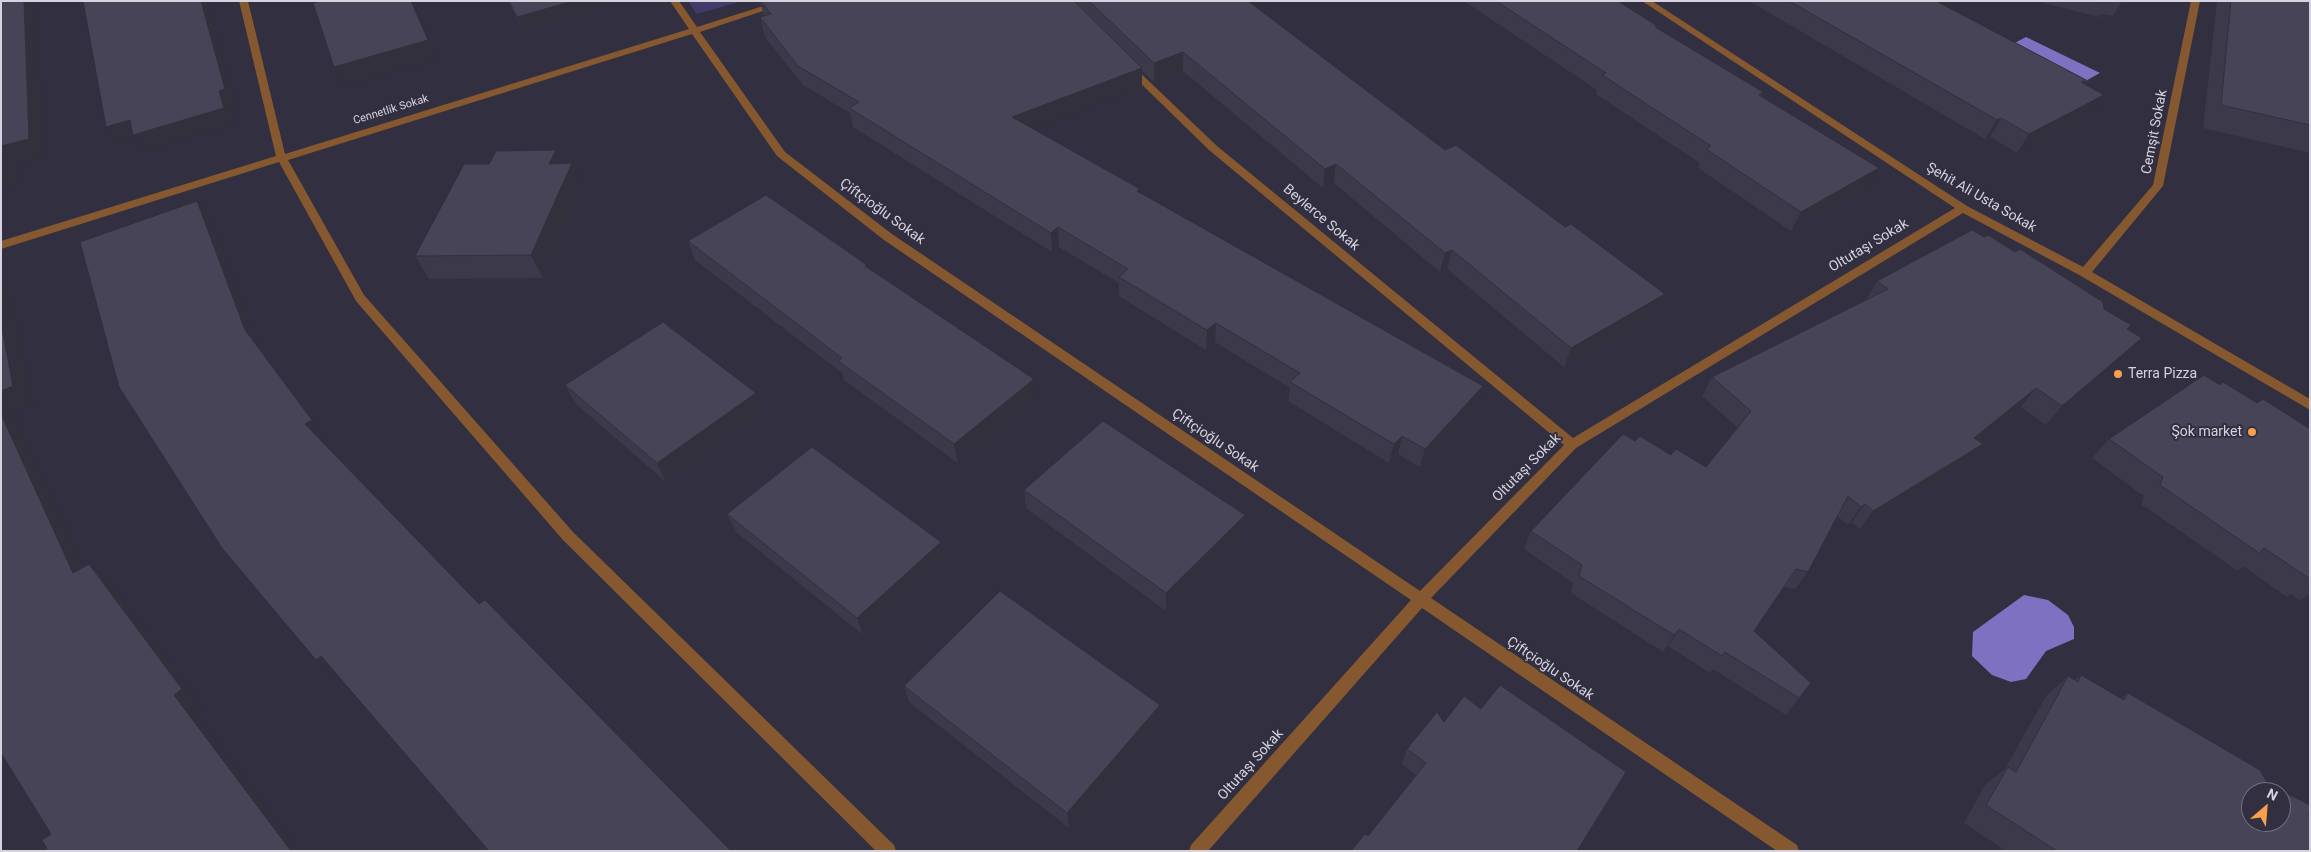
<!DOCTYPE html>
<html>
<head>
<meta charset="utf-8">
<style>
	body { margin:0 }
	#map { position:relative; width:2311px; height:852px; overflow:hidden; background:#322f41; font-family:Roboto,sans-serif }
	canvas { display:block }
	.frame { position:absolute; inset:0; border:2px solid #d4d3de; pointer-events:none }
	.north { position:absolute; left:2241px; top:782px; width:50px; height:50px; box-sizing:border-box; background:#322f41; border:1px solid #737180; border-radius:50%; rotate:27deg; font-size:14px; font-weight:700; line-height:20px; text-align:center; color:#d4d3de }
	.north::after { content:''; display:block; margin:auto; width:18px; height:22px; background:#f9a04c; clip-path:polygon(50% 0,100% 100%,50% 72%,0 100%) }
</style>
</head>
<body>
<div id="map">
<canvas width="2311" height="852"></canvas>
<div class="frame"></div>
<div class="north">N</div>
</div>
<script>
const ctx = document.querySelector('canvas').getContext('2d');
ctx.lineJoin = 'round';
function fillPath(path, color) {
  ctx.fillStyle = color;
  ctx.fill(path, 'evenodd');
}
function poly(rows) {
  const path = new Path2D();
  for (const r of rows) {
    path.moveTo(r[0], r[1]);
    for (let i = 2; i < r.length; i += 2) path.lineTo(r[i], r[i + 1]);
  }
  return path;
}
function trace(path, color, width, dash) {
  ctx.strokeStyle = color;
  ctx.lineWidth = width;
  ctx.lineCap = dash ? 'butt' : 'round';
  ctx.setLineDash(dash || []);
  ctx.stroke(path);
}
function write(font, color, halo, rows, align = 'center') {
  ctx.font = font + ' Roboto,sans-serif';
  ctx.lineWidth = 4;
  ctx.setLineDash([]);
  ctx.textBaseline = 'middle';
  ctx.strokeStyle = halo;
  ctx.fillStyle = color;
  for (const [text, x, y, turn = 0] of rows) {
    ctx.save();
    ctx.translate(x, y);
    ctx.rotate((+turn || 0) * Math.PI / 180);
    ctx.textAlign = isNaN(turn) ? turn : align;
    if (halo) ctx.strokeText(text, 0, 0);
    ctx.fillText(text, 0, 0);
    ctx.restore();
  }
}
const green = poly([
	[688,1,742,1,697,14]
]);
const water = poly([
	[2026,37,2100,73,2080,84,2007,47],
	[2024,595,2048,600,2068,615,2074,627,2074,639,2046,651,2026,679,2011,682,1992,675,1972,656,1973,632]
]);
const street = poly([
	[239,1,248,1,285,154,689,29,670,1,679,1,697,27,779,1,793,1,700,32,785,152,892,234,1420,591,1564,445,1209,150,1128,71,1128,67,1134,67,1217,146,1573,438,1955,208,1642,1,1652,1,1967,206,2083,267,2153,185,2191,1,2200,1,2163,186,2092,272,2310,399,2310,410,2081,276,1963,213,1576,448,1431,598,1797,845,1799,851,1777,851,1422,608,1208,851,1189,851,1191,845,1411,600,884,240,777,156,692,34,288,160,364,295,573,532,894,845,896,851,876,851,563,540,356,301,279,162,1,249,1,241,276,156,239,1]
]);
const wall = poly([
	[508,1,604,1,606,7,523,31],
	[760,1,1248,1,1445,150,1565,227,1665,294,1657,314,1564,367,1447,269,1440,272,1334,183,1323,188,1183,71,1154,82,1142,71,1142,87,1033,129,1140,193,1478,405,1420,467,1398,454,1389,463,1288,401,1290,388,1215,342,1206,350,1119,296,1119,283,1059,247,1052,252,853,127,850,113,803,85,765,37,760,17,764,16],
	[1464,1,1618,1,1657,28,1763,92,1761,96,1868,187,1791,231,1698,168,1700,163,1596,94,1597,90],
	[1749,1,1936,1,2086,80,2083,84,2091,114,2017,153,1990,137,1985,139],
	[2036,1,2122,1,2113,16,2101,14,2099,17],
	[2217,1,2310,1,2310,153,2203,128],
	[556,150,561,163,582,186,543,278,429,279,415,256,489,164],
	[1984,237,2131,325,2127,330,2125,357,2046,425,2021,407,1979,441,1983,444,1968,463,1860,529,1852,522,1848,525,1837,516,1808,572,1795,589,1784,587,1754,631,1799,698,1786,715,1713,669,1710,673,1668,646,1663,652,1571,593,1573,583,1524,549,1531,531,1635,441,1671,455,1706,467,1738,428,1702,396,1712,377,1866,300,1877,281],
	[688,241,867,268,1036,399,958,463,844,380,842,373,695,260],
	[565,385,756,393,763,412,666,482,576,404],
	[2220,385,2310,429,2310,593,2300,601,2291,594,2287,597,2243,566,2238,571,2141,504,2144,496,2092,458,2109,439],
	[1024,490,1245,515,1243,533,1166,611,1026,508],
	[727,514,941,542,945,560,863,635,736,532],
	[2081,675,2121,699,2128,693,2268,784,2309,816,2310,851,2006,851,1964,823,1985,785,2005,769,2046,696,2068,676,2075,680],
	[904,686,1160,722,1069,828,909,702],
	[1444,722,1577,851,1368,836,1416,775,1402,764,1407,749]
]);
const shadedWall = poly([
	[24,1,36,1,44,157,16,165,17,183,1,187,1,146],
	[201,1,206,1,208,5,236,105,230,107,235,124,145,151,135,138,118,143,106,127,130,120,219,91],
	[411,1,413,1,438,60,346,86,334,67],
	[573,1,604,1,606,7,523,31,517,17],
	[1183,52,1183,71,1154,82,1154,63],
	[1142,68,1142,87,1014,137,1012,117],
	[2104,95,2091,114,2017,153,2029,134],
	[2001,118,1990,137,1985,139,1997,120],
	[556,150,566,174,549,164],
	[572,163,582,186,543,278,531,255],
	[1336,164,1334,183,1323,188,1325,169],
	[1879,168,1868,187,1791,231,1801,212],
	[197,201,212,221,260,350,327,439,320,443,305,424,245,330],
	[1058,227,1059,247,1052,252,1051,233],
	[1452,250,1447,269,1440,272,1445,253],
	[1,288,12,299,33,405,13,413,95,591,73,573,1,414],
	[1665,294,1657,314,1564,367,1571,348],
	[1216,323,1215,342,1206,350,1207,330],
	[2142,338,2125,357,2046,425,2062,406],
	[1034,379,1036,399,958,463,954,444],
	[1483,386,1478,405,1420,467,1425,449],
	[2036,388,2021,407,1959,457,1974,438],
	[756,393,763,412,666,482,657,463],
	[1402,436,1398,454,1389,463,1394,444],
	[1983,444,1968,463,1860,529,1873,511],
	[1865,504,1852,522,1848,525,1861,507],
	[1245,515,1243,533,1166,611,1166,593],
	[941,542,945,560,863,635,857,618],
	[89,564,110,582,203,706,194,712,300,851,291,851,174,695],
	[1679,629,1668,646,1663,652,1674,635],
	[321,656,339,673,333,676,316,660],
	[1160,705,1160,722,1069,828,1067,813]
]);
const building = poly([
	[1,1,24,1,29,139,1,146,1,1],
	[83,1,201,1,225,89,219,91,224,108,133,135,130,120,106,127,83,1],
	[321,1,411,1,428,40,334,67,313,3,321,1],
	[509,1,573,1,517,17,509,1],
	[761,1,1074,1,1142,68,1012,117,1140,189,1137,191,1483,386,1425,449,1402,436,1394,444,1290,382,1300,373,1216,323,1207,330,1119,277,1128,269,1058,227,1051,233,849,108,859,102,798,66,760,17,771,14,761,1],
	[1089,1,1248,1,1445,150,1456,145,1565,227,1571,224,1665,294,1571,348,1452,250,1445,253,1336,164,1325,169,1183,52,1154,63,1089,1],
	[1496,1,1618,1,1657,26,1655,27,1763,92,1759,95,1879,168,1801,212,1706,149,1711,146,1602,75,1606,73,1496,1],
	[1789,1,1936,1,2086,80,2081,82,2104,95,2029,134,2001,118,1997,120,1789,1],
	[2099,1,2108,1,2108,4,2099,1],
	[2231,1,2310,1,2310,125,2221,105,2231,1],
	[556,150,549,164,572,163,531,255,415,256,464,164,489,164,496,151,556,150],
	[766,195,867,265,865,266,1034,379,954,444,838,361,842,358,688,241,766,195],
	[197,201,245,330,312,420,305,424,479,604,485,600,731,851,489,851,321,656,316,660,222,548,119,387,80,242,197,201],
	[1972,230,1984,237,1988,235,2015,252,2020,249,2103,302,2104,309,2131,325,2127,329,2142,338,2062,406,2036,388,1974,438,1983,444,1873,511,1865,504,1861,507,1848,496,1808,572,1796,569,1754,631,1811,683,1799,698,1725,652,1722,656,1679,629,1674,635,1579,576,1582,565,1531,531,1623,434,1635,441,1640,436,1671,455,1676,449,1706,467,1751,411,1712,377,1888,289,1877,281,1972,230],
	[663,322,756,393,657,463,565,385,663,322],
	[1,323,13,386,1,391,1,323],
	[2204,375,2220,385,2223,382,2257,403,2263,399,2310,429,2310,579,2264,548,2259,553,2160,485,2163,477,2109,439,2204,375],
	[1,414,73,573,89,564,182,689,174,695,291,851,48,851,42,840,51,834,1,753,1,414],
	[1103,421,1245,515,1166,593,1024,490,1103,421],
	[812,447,941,542,857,618,727,514,812,447],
	[1000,591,1160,705,1067,813,904,686,1000,591],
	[2081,675,2124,700,2128,693,2260,770,2268,784,2310,805,2309,816,2310,817,2310,851,2057,851,1986,805,2008,767,2016,772,2068,676,2078,682,2081,675],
	[2251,792,2281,792,2281,822,2251,822,2251,792],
	[1500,685,1626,772,1577,851,1351,851,1365,834,1368,836,1426,763,1407,749,1437,712,1444,722,1464,696,1481,709,1500,685]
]);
const markers = [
	[2118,374,5,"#f9a04c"],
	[2252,432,5,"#f9a04c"]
];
const farStreetnames = [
	["Cennetlik Sokak",391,110,-17]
];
const streetNames = [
	["Cemşit Sokak",2155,132,-79],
	["Şehit Ali Usta Sokak",1981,198,30],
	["Çiftçioğlu Sokak",882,212,36],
	["Beylerce Sokak",1321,218,40],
	["Oltutaşı Sokak",1869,246,-31],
	["Çiftçioğlu Sokak",1215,441,34],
	["Oltutaşı Sokak",1527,468,-45],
	["Çiftçioğlu Sokak",1550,669,34],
	["Oltutaşı Sokak",1251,765,-48]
];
const poiNames = [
	["Terra Pizza",2128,374],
	["Şok market",2242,432,"right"]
];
fillPath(green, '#423a69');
fillPath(water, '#7f71c2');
fillPath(street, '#855830');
fillPath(wall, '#3c3a4a');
fillPath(shadedWall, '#31303c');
fillPath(building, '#464456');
trace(building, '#31303c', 1);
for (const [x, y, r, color] of markers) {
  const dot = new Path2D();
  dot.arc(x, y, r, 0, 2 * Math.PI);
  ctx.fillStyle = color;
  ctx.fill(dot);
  trace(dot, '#322f41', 2);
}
write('11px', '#d4d3de', '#322f41', farStreetnames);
write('14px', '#d4d3de', '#322f41', streetNames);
write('14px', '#d4d3de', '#322f41', poiNames, 'left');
</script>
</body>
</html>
